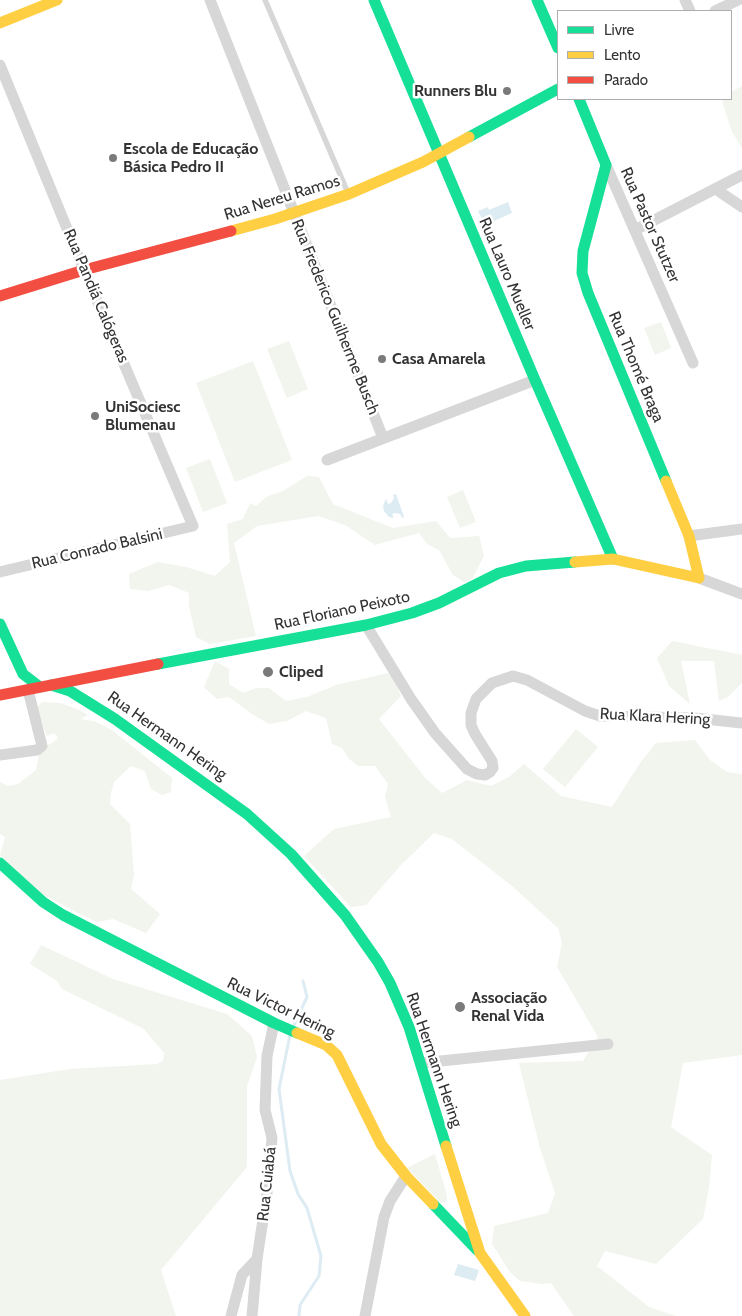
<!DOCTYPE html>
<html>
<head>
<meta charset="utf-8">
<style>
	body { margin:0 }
	#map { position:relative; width:742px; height:1316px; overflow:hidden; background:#fff; font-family:Cabin,sans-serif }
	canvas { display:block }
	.legend { position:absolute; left:557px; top:10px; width:175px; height:90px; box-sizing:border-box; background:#fff; border:1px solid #adadad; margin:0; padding:6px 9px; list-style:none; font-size:15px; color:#333 }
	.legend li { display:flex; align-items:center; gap:10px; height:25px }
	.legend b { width:25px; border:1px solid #adadad }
</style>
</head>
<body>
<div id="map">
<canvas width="742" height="1316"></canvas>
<ul class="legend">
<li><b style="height:6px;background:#16e098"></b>Livre</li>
<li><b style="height:6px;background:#ffcf43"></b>Lento</li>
<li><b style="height:6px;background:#f24e42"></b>Parado</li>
</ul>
</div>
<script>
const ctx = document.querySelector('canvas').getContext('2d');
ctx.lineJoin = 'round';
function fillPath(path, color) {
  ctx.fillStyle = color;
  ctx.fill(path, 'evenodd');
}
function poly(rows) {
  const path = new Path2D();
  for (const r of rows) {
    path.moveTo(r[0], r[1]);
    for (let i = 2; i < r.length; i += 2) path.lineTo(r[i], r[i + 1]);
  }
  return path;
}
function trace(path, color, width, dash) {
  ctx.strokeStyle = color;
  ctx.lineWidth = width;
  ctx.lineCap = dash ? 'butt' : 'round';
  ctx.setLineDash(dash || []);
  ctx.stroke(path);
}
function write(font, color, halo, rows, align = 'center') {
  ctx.font = font + ' Cabin,sans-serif';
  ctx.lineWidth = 5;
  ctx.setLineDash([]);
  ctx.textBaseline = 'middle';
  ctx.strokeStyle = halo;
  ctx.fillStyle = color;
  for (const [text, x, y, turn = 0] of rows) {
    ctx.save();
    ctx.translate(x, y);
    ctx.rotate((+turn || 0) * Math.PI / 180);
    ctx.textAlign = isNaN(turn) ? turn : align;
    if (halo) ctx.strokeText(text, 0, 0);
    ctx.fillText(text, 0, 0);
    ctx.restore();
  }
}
const green = poly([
	[742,86,742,148,732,132,722,101,724,99,731,99,731,92],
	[661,322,671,348,655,355,644,328],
	[289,341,308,389,287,398,267,349],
	[253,361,292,460,235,482,196,383],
	[210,459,227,503,203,512,186,468],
	[307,476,319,477,333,504,393,528,436,521,450,538,479,536,484,556,472,579,464,582,453,575,439,550,427,544,419,533,375,545,345,525,318,516,257,526,234,543,256,636,210,644,196,637,189,606,189,593,169,585,148,591,130,589,129,574,158,562,186,567,215,576,230,562,227,524,243,519,250,503,256,506,266,497,283,491],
	[463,490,476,522,460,528,447,497],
	[672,641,742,655,742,683,728,697,719,701,714,661,681,661,690,704,669,686,657,658],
	[215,661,229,669,229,684,243,693,256,688,269,688,286,701,307,697,336,685,388,673,394,680,401,696,379,719,426,779,442,793,467,780,491,786,509,777,524,764,561,796,612,807,640,763,656,743,695,740,710,760,727,772,742,774,742,1055,683,1063,671,1127,712,1155,709,1188,703,1219,656,1264,605,1251,597,1266,649,1307,676,1316,574,1316,551,1283,542,1284,520,1281,510,1272,492,1244,494,1226,548,1213,555,1193,540,1148,519,1063,583,1061,598,1037,557,967,562,943,558,928,512,886,452,839,434,833,400,866,366,905,351,907,304,856,334,829,391,817,385,797,388,784,375,766,358,766,349,759,342,748,332,744,326,718,306,711,287,721,269,724,252,714,229,697,217,699,204,687],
	[42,702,61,703,79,710,88,715,80,719,94,721,112,730,172,778,171,792,162,795,151,789,145,771,131,766,114,782,111,793,110,804,130,824,134,875,131,889,160,914,146,933,113,919,97,922,78,913,40,893,0,855,5,837,0,834,0,782,8,786,18,784,36,770,39,754,44,746,51,744,58,738,54,733,47,736,37,710,38,706],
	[576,729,598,747,565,787,543,769],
	[41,945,113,979,227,1014,252,1036,257,1057,247,1086,247,1167,161,1270,176,1316,0,1316,0,1080,70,1069,157,1064,163,1061,164,1053,144,1029,62,989,57,981,30,964],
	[435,1154,447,1196,447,1200,444,1203,439,1201,407,1168]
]);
const water = poly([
	[508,202,512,213,485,225,478,211,488,207,489,210],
	[396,494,404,517,402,518,400,514,395,513,392,514,394,518,389,517,384,511,383,506,386,499,388,504,391,503,394,498,393,495],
	[458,1264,479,1270,475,1281,454,1275]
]);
const stream = poly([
	[294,1025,307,997,303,981],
	[290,1035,279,1089,290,1171,298,1194,307,1208,321,1256,319,1276,300,1305,299,1316]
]);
const lane = poly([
	[265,0,348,193]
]);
const street = poly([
	[210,0,383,438],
	[685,0,690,11],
	[715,11,738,0],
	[0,65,84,270,193,526,0,572],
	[606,165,693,363],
	[717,190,742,207],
	[635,230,742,175],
	[327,460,535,380],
	[689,536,742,529],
	[699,578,742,594],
	[366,625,411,699,435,733,467,769,477,774,485,775,490,772,493,768,492,761,475,734,471,725,471,713,476,699,492,683,513,676,527,680,585,711,600,716,695,718,742,723],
	[0,755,37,750,42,746,28,690],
	[421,1063,608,1044],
	[231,1316,242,1275,257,1259],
	[252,1316,257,1259,267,1193,272,1138,265,1110,267,1056,274,1023],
	[365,1316,384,1217,390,1201,406,1176]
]);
const fast = poly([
	[374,0,535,380,613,559],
	[537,0,558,48],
	[579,99,606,165,583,251,582,273,588,293,666,481],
	[469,137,558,89],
	[0,624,23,674,40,687],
	[158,664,366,625,412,613,439,603,499,573,526,566,575,562],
	[51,685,70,691,115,719,247,814,291,854,345,915,378,962,390,983,409,1027,446,1146],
	[0,863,43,902,63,915,274,1023,297,1033],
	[433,1204,477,1250]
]);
const slow = poly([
	[0,23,57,0],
	[231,231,275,219,349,194,423,162,469,137],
	[575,562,613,559,699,578,689,536,666,481],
	[297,1033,326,1045,337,1055,381,1144,406,1176,433,1204],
	[446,1146,480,1253,525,1316]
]);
const jam = poly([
	[0,296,84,270,231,231],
	[0,695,158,664]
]);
const markers = [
	[507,91,5,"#7a7a7a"],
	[113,158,5,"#7a7a7a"],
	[382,359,5,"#7a7a7a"],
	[95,416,5,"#7a7a7a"],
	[268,672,6,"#7a7a7a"],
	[460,1007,6,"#7a7a7a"]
];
const poiNames = [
	["Runners Blu",497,91,"right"],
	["Escola de Educação",123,149],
	["Básica Pedro II",123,167],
	["Casa Amarela",392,359],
	["UniSociesc",105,407],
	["Blumenau",105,425],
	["Cliped",279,672],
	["Associação",471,998],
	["Renal Vida",471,1016]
];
const streetNames = [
	["Rua Nereu Ramos",282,198,-17],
	["Rua Pastor Stutzer",650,225,66],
	["Rua Lauro Mueller",507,274,67],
	["Rua Pandiá Calógeras",96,296,67],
	["Rua Frederico Guilherme Busch",335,317,68],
	["Rua Thomé Braga",636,367,67],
	["Rua Conrado Balsini",97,549,-13],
	["Rua Floriano Peixoto",342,611,-12],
	["Rua Klara Hering",655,717,3],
	["Rua Hermann Hering",167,736,35],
	["Rua Victor Hering",281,1008,26],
	["Rua Hermann Hering",434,1060,71],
	["Rua Cuiabá",267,1184,-84]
];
fillPath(green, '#f1f5ed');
fillPath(water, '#ddebf3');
trace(stream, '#ddebf3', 3);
trace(lane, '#d7d7d7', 5.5);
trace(street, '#d7d7d7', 11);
trace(fast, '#16e098', 11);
trace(slow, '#ffcf43', 11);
trace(jam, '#f24e42', 11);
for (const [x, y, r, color] of markers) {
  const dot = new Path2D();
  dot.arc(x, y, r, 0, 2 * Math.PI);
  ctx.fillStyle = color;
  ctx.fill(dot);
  trace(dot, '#fff', 2);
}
write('bold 16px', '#333', '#fff', poiNames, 'left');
write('16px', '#333', '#fff', streetNames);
</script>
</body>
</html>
